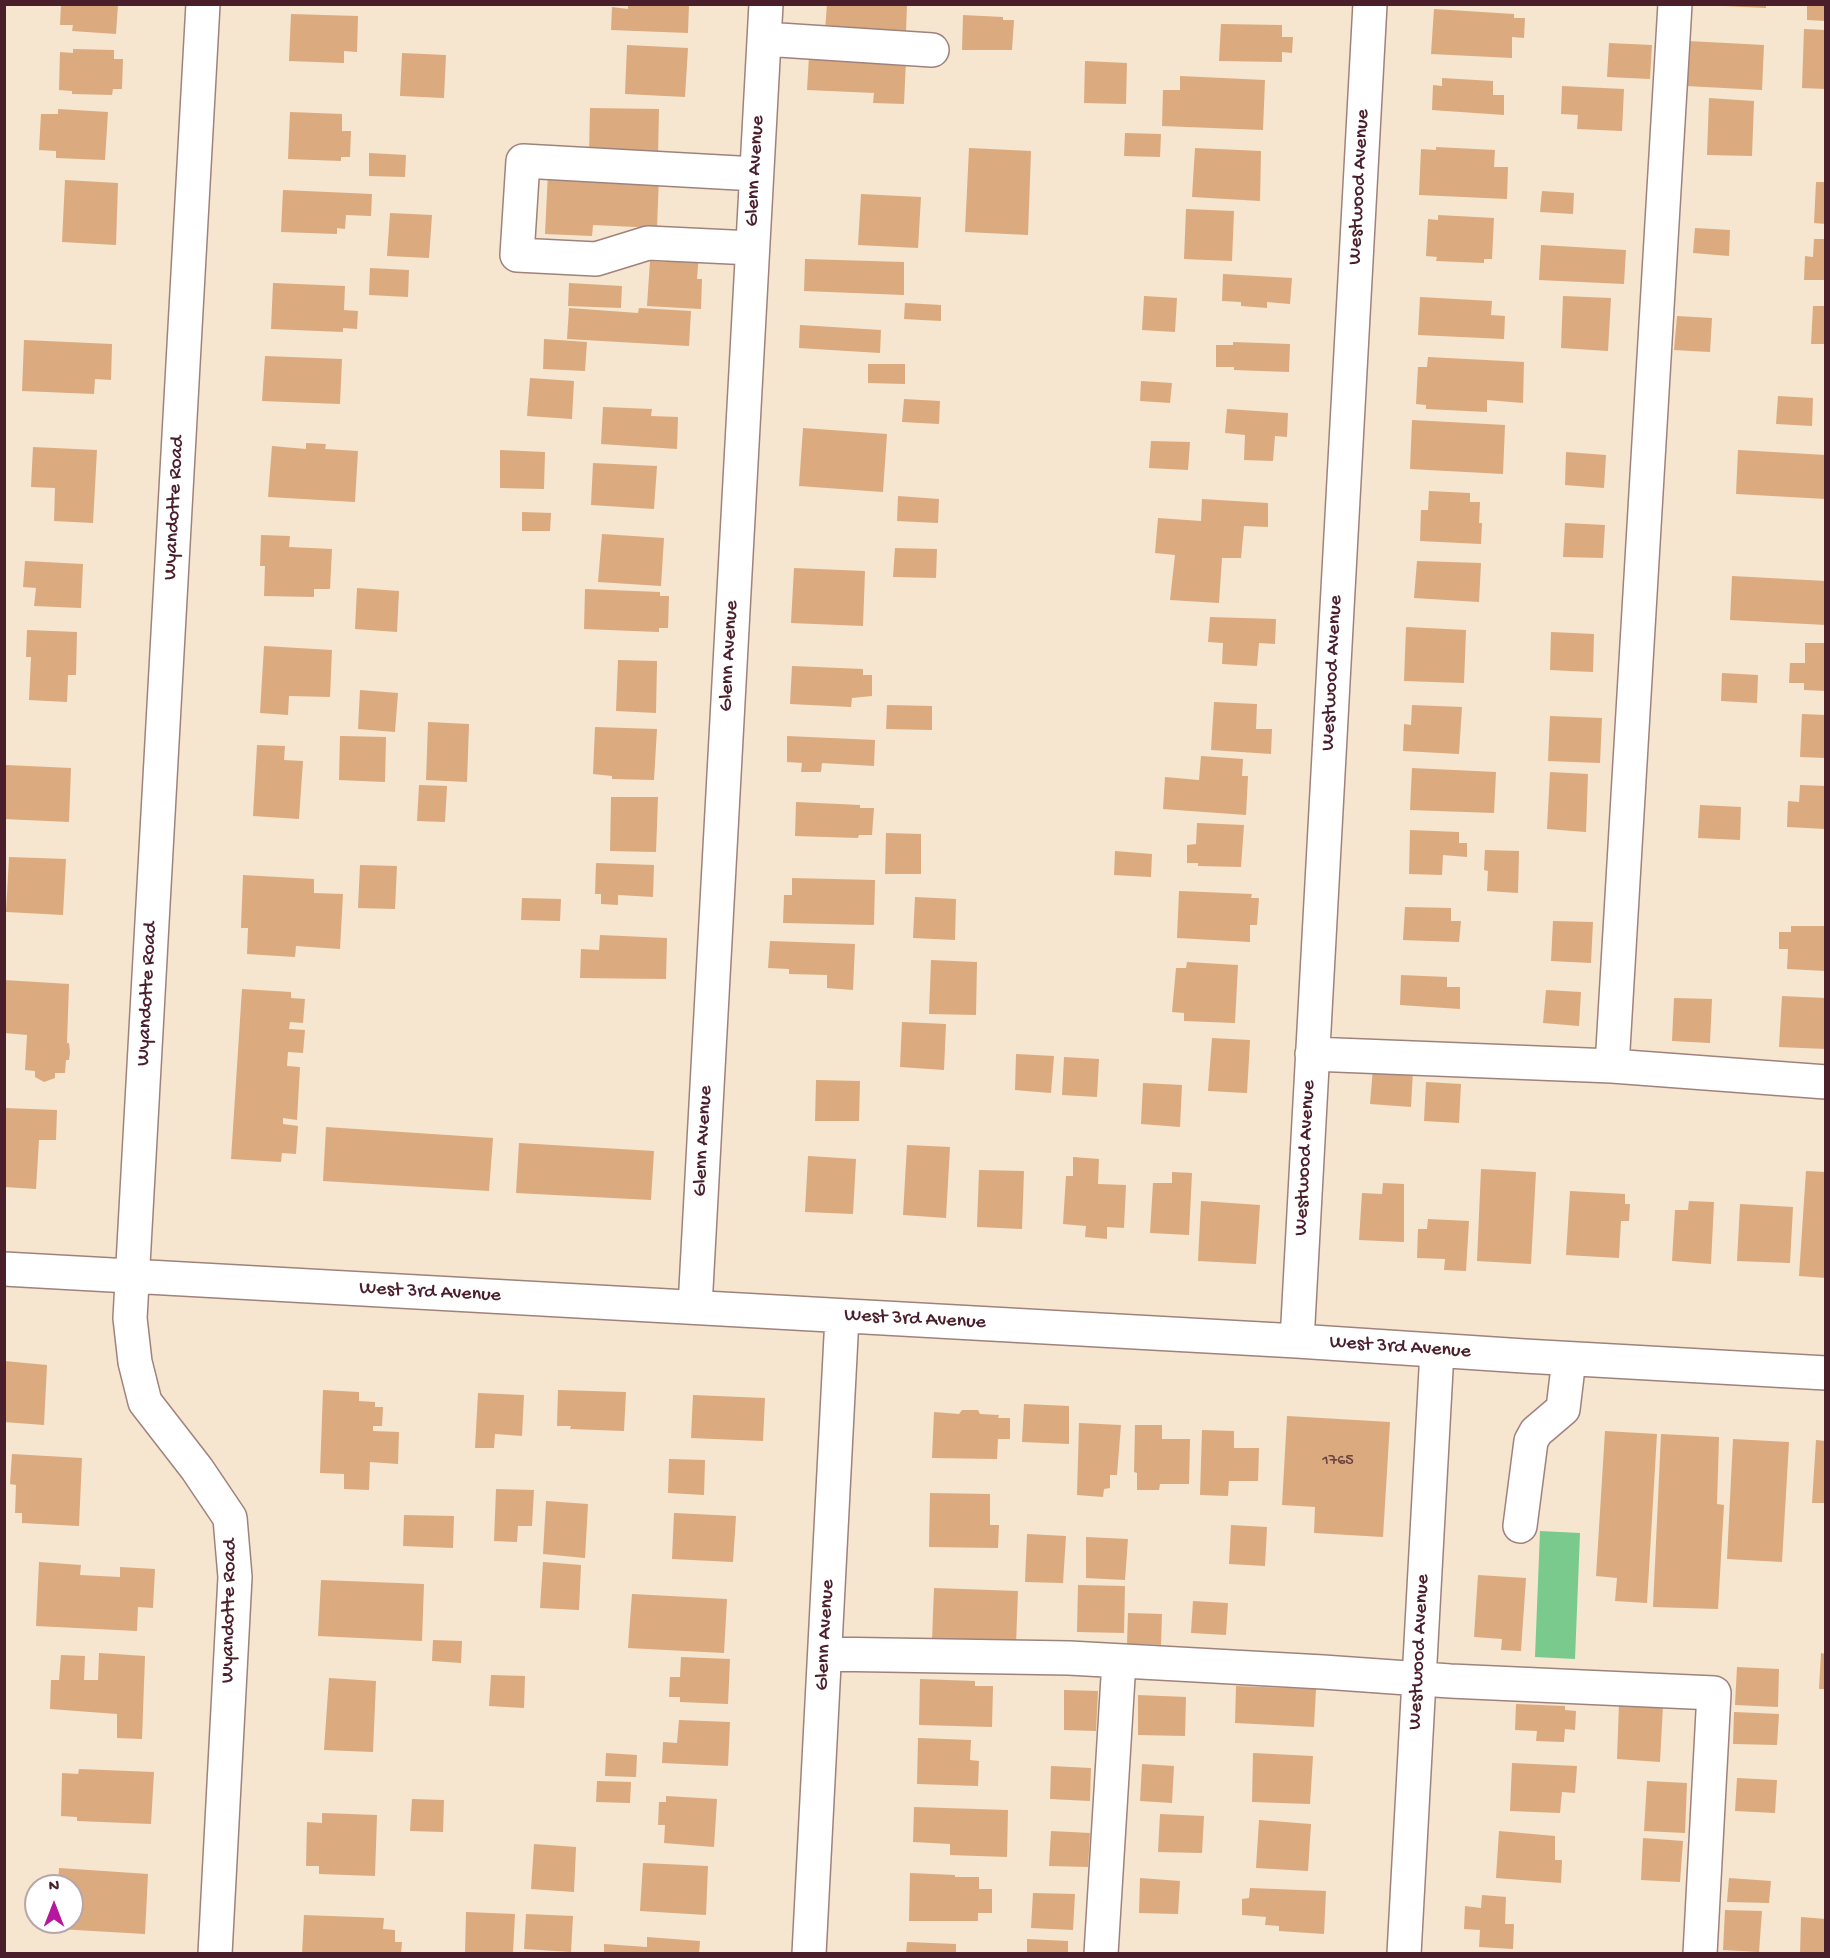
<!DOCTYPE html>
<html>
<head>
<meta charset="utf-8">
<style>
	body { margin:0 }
	#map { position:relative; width:1830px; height:1958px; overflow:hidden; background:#f6e5cf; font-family:"Gochi Hand",sans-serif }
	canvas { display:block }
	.frame { position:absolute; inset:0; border:6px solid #4a1f2b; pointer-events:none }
	.north { position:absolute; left:24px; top:1874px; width:60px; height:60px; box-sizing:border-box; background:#fff; border:2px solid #b7a5aa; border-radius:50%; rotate:0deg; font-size:16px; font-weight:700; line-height:24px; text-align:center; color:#4a1f2b }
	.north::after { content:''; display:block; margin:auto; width:21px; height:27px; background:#b5179e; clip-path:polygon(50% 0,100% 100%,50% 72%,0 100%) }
</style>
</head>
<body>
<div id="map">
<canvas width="1830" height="1958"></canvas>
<div class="frame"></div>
<div class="north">N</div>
</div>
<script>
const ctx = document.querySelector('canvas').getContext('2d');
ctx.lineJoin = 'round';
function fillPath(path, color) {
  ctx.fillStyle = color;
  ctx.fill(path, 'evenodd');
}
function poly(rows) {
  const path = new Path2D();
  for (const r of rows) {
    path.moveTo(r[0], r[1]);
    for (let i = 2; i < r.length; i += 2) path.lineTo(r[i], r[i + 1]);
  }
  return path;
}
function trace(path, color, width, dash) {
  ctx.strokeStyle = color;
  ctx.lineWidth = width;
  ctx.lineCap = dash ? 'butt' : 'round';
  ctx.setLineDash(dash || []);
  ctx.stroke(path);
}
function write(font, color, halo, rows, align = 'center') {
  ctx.font = font + ' "Gochi Hand",sans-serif';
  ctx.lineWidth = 6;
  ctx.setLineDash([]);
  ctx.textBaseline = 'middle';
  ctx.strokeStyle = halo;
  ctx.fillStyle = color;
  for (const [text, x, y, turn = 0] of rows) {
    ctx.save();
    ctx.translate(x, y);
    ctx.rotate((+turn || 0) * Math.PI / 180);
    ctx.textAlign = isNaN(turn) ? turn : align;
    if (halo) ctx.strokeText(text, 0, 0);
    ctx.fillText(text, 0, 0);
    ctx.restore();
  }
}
const green = poly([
	[1540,1531,1580,1533,1575,1659,1535,1657]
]);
const building = poly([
	[61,4,118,4,116,34,72,31,73,25,60,25],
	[628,4,689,4,688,33,611,30,612,7,628,9],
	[827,4,907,4,906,33,825,31],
	[1724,4,1766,4,1766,8,1724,6],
	[1807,4,1826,4,1826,21,1807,20],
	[1434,9,1514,14,1514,18,1525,18,1524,38,1512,37,1512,58,1431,54],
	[291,14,358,16,357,52,344,51,344,63,289,61],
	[963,15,1003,17,1003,20,1014,20,1012,50,962,50],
	[1221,24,1282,25,1282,37,1293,37,1292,53,1282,52,1282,62,1219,61],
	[1804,29,1826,30,1826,89,1802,88],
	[1688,41,1764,45,1762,90,1686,86],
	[1609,43,1652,45,1650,79,1607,77],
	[627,45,688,48,685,97,625,94],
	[73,49,114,50,114,59,123,59,122,89,113,89,112,95,72,94,72,91,59,90,60,52,73,53],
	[402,53,446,55,444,98,400,96],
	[809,56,906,60,904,104,873,103,874,93,807,90],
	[1085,61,1127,63,1126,104,1084,103],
	[1180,76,1265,80,1263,130,1162,126,1163,90,1180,90],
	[1442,78,1493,81,1493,95,1504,95,1504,115,1432,110,1433,85,1442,86],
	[1562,86,1624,89,1622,131,1577,129,1578,115,1561,114],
	[1709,98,1754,101,1752,156,1707,155],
	[590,108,659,109,658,156,589,155],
	[58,109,108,112,105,160,56,158,56,151,39,150,41,114,58,114],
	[290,112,342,114,342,131,351,131,350,157,341,157,341,161,288,159],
	[1125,133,1161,134,1160,157,1124,156],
	[1436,147,1495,150,1494,167,1508,167,1507,199,1419,195,1421,149,1436,150],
	[969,148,1031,151,1028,235,965,232],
	[1195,148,1261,151,1260,201,1192,197],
	[369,153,406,155,405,177,369,176],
	[548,172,659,176,657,228,593,225,592,236,545,234],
	[65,180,118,183,116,245,62,242],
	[1816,182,1826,182,1826,224,1814,223],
	[283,190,372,194,371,216,346,215,345,229,337,228,337,234,281,232],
	[1542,191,1574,193,1573,214,1540,212],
	[861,194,921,197,918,248,858,245],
	[1186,209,1234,211,1232,261,1184,259],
	[390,213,432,215,429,258,387,256],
	[1438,215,1494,218,1492,259,1484,259,1484,263,1436,261,1437,257,1426,256,1428,219,1438,220],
	[1695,228,1730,230,1729,256,1693,253],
	[1814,239,1826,239,1826,280,1804,280,1805,256,1813,257],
	[1541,245,1626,250,1624,284,1539,280],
	[667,251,699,253,697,279,702,279,701,309,647,306,650,261,666,262],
	[805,259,904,262,904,295,804,291],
	[370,268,409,270,408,297,369,295],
	[1223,274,1292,278,1290,304,1267,302,1267,308,1241,306,1241,302,1222,301],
	[273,283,345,286,344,310,358,311,357,329,343,328,343,332,271,329],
	[569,283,622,286,621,308,568,306],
	[1144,296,1177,298,1175,332,1142,330],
	[1563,296,1611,298,1608,351,1561,348],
	[1420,297,1492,301,1491,315,1505,316,1504,339,1418,335],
	[905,303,941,305,941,321,904,319],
	[1813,306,1826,306,1826,344,1811,344],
	[569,308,638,313,639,308,691,311,689,346,567,339],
	[1677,316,1712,318,1710,352,1674,350],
	[800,325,881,330,880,353,799,348],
	[544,339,587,342,585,371,543,369],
	[24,340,112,344,111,380,95,379,94,394,22,391],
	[1233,342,1290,344,1289,372,1234,370,1234,367,1216,367,1216,345,1233,345],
	[265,356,342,359,340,404,262,401],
	[1428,357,1524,362,1523,403,1487,400,1487,412,1426,409,1426,405,1416,404,1418,367,1427,367],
	[868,364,905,364,905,384,868,383],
	[530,378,574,381,572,419,527,416],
	[1141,381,1172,383,1170,403,1140,401],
	[1778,396,1813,398,1812,426,1776,424],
	[904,399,940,401,939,424,902,422],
	[603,407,652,409,651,416,678,417,677,449,601,444],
	[1227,409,1288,413,1287,437,1275,436,1273,461,1244,460,1245,435,1225,433],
	[1412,420,1505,425,1503,474,1410,469],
	[803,428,887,434,883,492,799,486],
	[1151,441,1190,442,1188,470,1149,468],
	[306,443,326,444,325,449,358,451,355,502,268,497,272,446,306,449],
	[33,447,97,450,93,523,54,521,55,488,31,487],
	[500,450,545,452,544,489,500,488],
	[1738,450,1826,455,1826,499,1736,494],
	[1566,452,1606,455,1604,488,1565,485],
	[593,463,657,466,654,509,591,505],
	[1429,491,1470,493,1470,502,1480,502,1479,523,1482,523,1481,544,1420,541,1421,510,1428,510],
	[898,496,939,499,938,523,897,521],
	[1202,499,1268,503,1268,527,1244,526,1241,558,1222,558,1219,603,1170,600,1175,555,1155,553,1158,518,1201,521],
	[522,512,551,513,550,531,522,531],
	[1565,523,1605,525,1603,558,1563,557],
	[602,534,664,538,661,586,598,582],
	[261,535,290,536,289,547,332,549,330,589,314,589,314,597,264,596,265,566,260,566],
	[895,548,937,549,936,578,893,577],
	[25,561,83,564,81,608,34,606,36,588,23,587],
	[1417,561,1481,563,1479,602,1414,598],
	[794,568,865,571,863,626,791,623],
	[1732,576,1826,581,1826,625,1730,620],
	[357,588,399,591,397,632,355,629],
	[585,589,660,592,660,596,669,596,668,628,659,628,659,632,584,629],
	[1210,617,1276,619,1275,644,1259,643,1257,666,1222,664,1223,643,1208,642],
	[1406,627,1466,630,1464,683,1404,681],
	[27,630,77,632,76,675,68,675,67,702,29,700,31,657,26,657],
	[1551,632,1594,634,1593,672,1550,670],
	[1805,643,1826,643,1826,691,1804,690,1804,683,1789,683,1790,663,1805,663],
	[264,646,332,650,330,697,289,696,288,715,260,713],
	[618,660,657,661,656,713,616,711],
	[792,666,863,669,863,675,872,675,872,696,852,698,851,707,790,704],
	[1722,673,1758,675,1757,703,1721,701],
	[360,690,398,693,395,732,358,729],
	[1214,702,1257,704,1256,729,1272,729,1271,754,1211,750],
	[887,705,932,706,932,730,886,729],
	[1412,705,1462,707,1459,754,1403,751,1404,724,1411,725],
	[1802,714,1826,715,1826,758,1800,757],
	[1550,716,1602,718,1600,763,1548,761],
	[428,722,469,724,467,782,426,780],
	[595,727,657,729,654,780,612,779,612,776,593,774],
	[340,736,386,737,385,782,339,780],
	[787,736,875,740,874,766,822,763,821,772,801,772,802,763,787,762],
	[257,745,285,746,284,760,303,761,299,819,253,816],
	[1201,756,1243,759,1242,776,1248,776,1246,815,1163,809,1165,777,1199,780],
	[6,765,71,768,69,822,4,819],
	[1412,768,1496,772,1494,813,1410,810],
	[1550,772,1588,774,1586,832,1547,829],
	[419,785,447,786,445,822,417,821],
	[1800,785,1826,786,1826,829,1787,827,1788,801,1799,802],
	[611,797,658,797,656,852,610,851],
	[796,802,860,805,860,808,874,808,872,835,859,835,858,838,795,836],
	[1700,805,1741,807,1740,840,1698,838],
	[1197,823,1244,825,1241,867,1198,866,1198,863,1187,863,1187,845,1196,844],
	[1410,830,1459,832,1459,843,1467,843,1467,857,1443,855,1442,875,1409,874],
	[886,833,921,834,921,874,885,874],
	[1485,850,1519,851,1518,893,1487,891,1488,871,1484,870],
	[1115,851,1152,854,1151,877,1114,875],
	[9,857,66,859,63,915,6,912],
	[596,863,654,865,653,897,618,895,618,905,601,904,601,894,595,894],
	[360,865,397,866,395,909,358,908],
	[243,875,314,879,314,893,343,894,340,949,296,946,295,957,247,954,248,928,241,928],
	[792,878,875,880,874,925,783,923,784,895,792,895],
	[1179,891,1252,894,1251,898,1259,898,1257,925,1250,925,1250,942,1177,938],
	[915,897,956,899,955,940,913,938],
	[522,898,561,899,560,921,521,920],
	[1405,907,1451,908,1451,921,1461,921,1459,942,1403,940],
	[1553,921,1593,922,1591,963,1551,961],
	[1791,926,1826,926,1826,971,1787,969,1788,949,1779,949,1779,932,1791,932],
	[600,935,667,938,666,979,580,978,581,949,599,950],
	[770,941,855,944,853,990,827,988,827,975,789,974,789,969,768,968],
	[931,960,977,962,976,1015,929,1014],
	[1187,962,1238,965,1235,1023,1184,1021,1184,1013,1172,1012,1176,968,1186,968],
	[1401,975,1447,977,1447,987,1460,987,1460,1009,1400,1005],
	[4,980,69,984,67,1043,69,1043,70,1052,69,1060,66,1060,65,1073,55,1073,55,1078,44,1082,35,1077,35,1071,25,1070,27,1035,4,1033],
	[242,989,291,992,291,998,305,999,303,1023,290,1022,289,1029,305,1030,303,1053,288,1052,287,1066,300,1067,297,1120,283,1118,283,1124,298,1126,296,1154,282,1153,281,1162,231,1159],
	[1546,990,1581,992,1579,1026,1543,1023],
	[1782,996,1826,998,1826,1049,1779,1047],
	[1674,998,1712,999,1710,1043,1672,1041],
	[902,1022,946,1024,944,1070,900,1067],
	[1212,1038,1250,1040,1247,1093,1208,1091],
	[1016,1054,1054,1056,1051,1093,1015,1090],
	[1064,1057,1099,1059,1097,1097,1062,1095],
	[1373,1068,1413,1070,1411,1107,1370,1104],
	[816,1080,860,1081,859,1121,815,1121],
	[1426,1082,1461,1084,1459,1123,1424,1121],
	[1143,1083,1182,1085,1180,1127,1141,1124],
	[5,1108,57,1110,56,1140,39,1140,36,1189,5,1187],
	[326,1127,493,1138,489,1191,323,1181],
	[519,1143,654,1151,651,1200,516,1193],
	[907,1145,950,1147,946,1218,903,1215],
	[808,1156,856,1159,853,1214,805,1212],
	[1073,1157,1099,1159,1098,1184,1126,1185,1124,1228,1107,1227,1107,1239,1085,1237,1086,1226,1063,1224,1066,1176,1073,1176],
	[1481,1169,1536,1172,1531,1264,1477,1261],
	[979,1170,1024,1171,1022,1229,977,1227],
	[1806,1171,1826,1172,1826,1278,1799,1276],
	[1172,1172,1192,1173,1189,1235,1150,1233,1153,1183,1172,1183],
	[1383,1183,1404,1184,1404,1242,1359,1240,1362,1193,1382,1194],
	[1570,1191,1625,1194,1625,1204,1630,1204,1629,1221,1621,1221,1619,1258,1566,1255],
	[1201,1201,1260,1205,1256,1264,1198,1261],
	[1689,1201,1714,1202,1711,1264,1672,1261,1675,1210,1688,1210],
	[1740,1204,1793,1207,1790,1263,1737,1261],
	[1428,1219,1469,1221,1466,1271,1444,1270,1445,1259,1417,1258,1418,1229,1427,1229],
	[4,1361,47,1365,44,1425,4,1422],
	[323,1390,359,1392,359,1401,375,1402,375,1407,383,1407,382,1426,373,1426,373,1431,399,1432,398,1464,370,1462,369,1490,344,1489,344,1474,320,1473],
	[558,1390,626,1392,624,1431,570,1429,571,1426,557,1426],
	[478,1393,524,1395,522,1436,495,1434,494,1448,475,1448],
	[693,1395,765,1398,763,1441,691,1438],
	[1024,1404,1069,1406,1069,1444,1022,1442],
	[962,1410,978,1410,980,1414,999,1415,998,1418,1010,1418,1010,1439,998,1439,997,1459,932,1458,934,1412,959,1414],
	[1287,1416,1390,1422,1383,1537,1314,1533,1315,1507,1282,1505],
	[1079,1423,1121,1425,1117,1475,1110,1475,1110,1488,1104,1489,1103,1497,1077,1495],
	[1135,1425,1162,1425,1162,1439,1190,1439,1189,1484,1160,1484,1159,1490,1137,1490,1137,1473,1134,1472],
	[1202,1430,1234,1431,1234,1448,1259,1448,1258,1481,1229,1481,1228,1496,1200,1495],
	[1605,1431,1657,1434,1647,1603,1615,1601,1617,1578,1596,1576],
	[1661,1434,1719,1437,1717,1504,1724,1505,1718,1609,1653,1607],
	[1733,1439,1789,1442,1782,1562,1727,1559],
	[1816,1440,1826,1441,1826,1503,1812,1503],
	[12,1454,82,1458,79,1526,22,1523,22,1513,15,1513,16,1485,10,1484],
	[669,1459,705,1460,704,1495,668,1493],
	[496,1489,534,1490,532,1526,518,1526,517,1542,494,1541],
	[930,1493,990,1494,990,1525,999,1525,998,1548,929,1547],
	[546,1501,588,1504,585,1558,543,1554],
	[674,1513,736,1516,733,1562,672,1559],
	[404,1515,454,1516,453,1548,403,1546],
	[1231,1525,1267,1527,1265,1566,1229,1564],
	[1027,1534,1066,1536,1063,1583,1025,1582],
	[1086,1537,1128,1539,1125,1580,1086,1578],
	[39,1562,81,1565,80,1575,120,1577,120,1567,155,1569,153,1608,138,1607,137,1631,36,1626],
	[543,1562,581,1565,579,1610,540,1608],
	[1478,1575,1526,1578,1521,1651,1501,1650,1502,1639,1474,1637],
	[321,1580,424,1584,422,1641,318,1636],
	[1078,1585,1125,1586,1124,1633,1077,1632],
	[934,1588,1018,1591,1016,1645,932,1641],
	[632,1594,727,1599,724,1653,628,1648],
	[1193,1601,1228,1603,1226,1635,1191,1633],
	[1128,1613,1162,1614,1161,1645,1127,1644],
	[433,1640,462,1641,461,1663,432,1661],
	[99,1653,145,1656,142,1739,117,1738,117,1714,50,1709,51,1680,59,1680,61,1655,85,1656,84,1680,98,1680],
	[1821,1653,1826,1654,1826,1689,1819,1689],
	[681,1657,730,1659,728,1704,680,1702,680,1697,669,1697,670,1677,680,1677],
	[1737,1667,1779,1669,1778,1707,1735,1705],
	[491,1675,525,1676,524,1708,489,1706],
	[329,1678,376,1681,373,1752,324,1750],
	[920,1679,975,1681,975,1686,993,1686,992,1727,919,1725],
	[1236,1686,1316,1689,1314,1727,1235,1723],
	[1064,1690,1098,1691,1096,1731,1064,1730],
	[1138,1695,1186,1697,1185,1736,1138,1735],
	[1619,1703,1663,1705,1660,1762,1617,1759],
	[1516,1704,1565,1706,1565,1710,1576,1711,1575,1730,1565,1729,1564,1742,1536,1741,1537,1731,1515,1730],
	[1734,1712,1779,1714,1777,1745,1733,1744],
	[679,1720,730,1722,728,1766,662,1763,663,1742,677,1743],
	[918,1738,971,1740,970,1760,979,1761,978,1786,917,1784],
	[606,1753,637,1755,636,1777,605,1776],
	[1253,1753,1313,1756,1310,1804,1252,1802],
	[1512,1763,1577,1766,1575,1793,1562,1792,1560,1813,1510,1811],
	[1142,1764,1174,1766,1172,1803,1140,1801],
	[1051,1766,1091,1768,1090,1801,1050,1799],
	[79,1769,154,1772,151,1824,77,1821,77,1817,61,1816,62,1773,78,1774],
	[1737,1778,1777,1780,1775,1813,1735,1811],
	[597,1781,631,1782,630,1803,596,1802],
	[1647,1781,1687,1783,1685,1833,1644,1831],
	[666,1796,717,1799,714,1847,664,1843,665,1825,658,1825,659,1802,666,1802],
	[412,1799,444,1800,443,1832,410,1831],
	[914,1807,1008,1810,1007,1857,950,1855,950,1844,913,1842],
	[322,1813,377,1815,375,1876,319,1874,319,1866,306,1866,307,1822,322,1823],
	[1160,1814,1204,1816,1202,1853,1158,1852],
	[1259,1820,1311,1824,1308,1871,1256,1868],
	[1051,1831,1090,1833,1088,1867,1049,1866],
	[1499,1831,1555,1836,1555,1860,1562,1860,1561,1883,1496,1878],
	[1643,1838,1683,1841,1680,1882,1641,1880],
	[534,1844,576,1847,574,1892,531,1889],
	[643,1863,708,1866,706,1915,640,1911],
	[59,1868,148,1874,145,1934,41,1928,42,1922,72,1922,72,1886,58,1886],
	[910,1873,955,1875,955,1877,979,1877,979,1889,992,1889,992,1913,978,1913,978,1921,909,1921],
	[1140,1878,1180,1881,1178,1914,1139,1913],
	[1729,1878,1771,1881,1769,1903,1727,1902],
	[1250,1888,1326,1891,1324,1934,1279,1931,1279,1926,1265,1925,1266,1917,1242,1915,1242,1899,1249,1898],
	[1033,1893,1075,1894,1073,1930,1031,1928],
	[1482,1895,1506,1897,1505,1924,1514,1924,1513,1949,1479,1947,1480,1930,1464,1929,1465,1906,1481,1908],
	[1725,1910,1762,1911,1759,1952,1723,1950],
	[466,1912,515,1914,513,1953,465,1952],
	[526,1914,573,1916,571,1952,524,1949],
	[304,1915,384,1918,383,1929,395,1930,395,1942,402,1942,401,1954,302,1954],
	[1801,1917,1826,1919,1826,1954,1800,1954],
	[647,1937,700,1941,699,1954,604,1954,604,1944,647,1947],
	[1027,1939,1068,1941,1068,1954,1027,1954],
	[907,1942,956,1944,956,1954,906,1954]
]);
const minor = poly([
	[203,4,130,1318,135,1362,145,1402,197,1469,230,1518,235,1577,215,1954],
	[764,39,932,50],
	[752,248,648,243,596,259,517,255,523,161,756,174],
	[1312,1054,1612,1066,1826,1082],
	[1612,1066,1675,4],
	[4,1269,1297,1341,1524,1356,1826,1373],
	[695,1307,766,4],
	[1297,1341,1370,4],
	[1520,1526,1531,1441,1536,1432,1563,1409,1569,1359],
	[825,1654,1069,1658,1323,1672,1450,1681,1714,1693,1700,1954],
	[809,1954,842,1317],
	[1101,1954,1119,1661],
	[1404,1954,1437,1351]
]);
const numberNames = [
	["1765",1338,1462]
];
const streetNames = [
	["Glenn Avenue",756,171,-87],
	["Westwood Avenue",1360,187,-87],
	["Wyandotte Road",175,508,-87],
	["Glenn Avenue",730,656,-87],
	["Westwood Avenue",1333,673,-87],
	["Wyandotte Road",148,994,-87],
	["Glenn Avenue",704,1141,-87],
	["Westwood Avenue",1306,1158,-87],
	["West 3rd Avenue",430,1293,3],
	["West 3rd Avenue",915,1320,3],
	["West 3rd Avenue",1400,1348,4],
	["Wyandotte Road",230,1611,-89],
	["Glenn Avenue",826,1635,-87],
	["Westwood Avenue",1420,1652,-87]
];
fillPath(green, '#79ca8c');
fillPath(building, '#dbab7f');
trace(minor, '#a0827d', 36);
trace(minor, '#fff', 33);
write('16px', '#6e4240', null, numberNames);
write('20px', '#4a1f2b', '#fff', streetNames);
</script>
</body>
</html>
